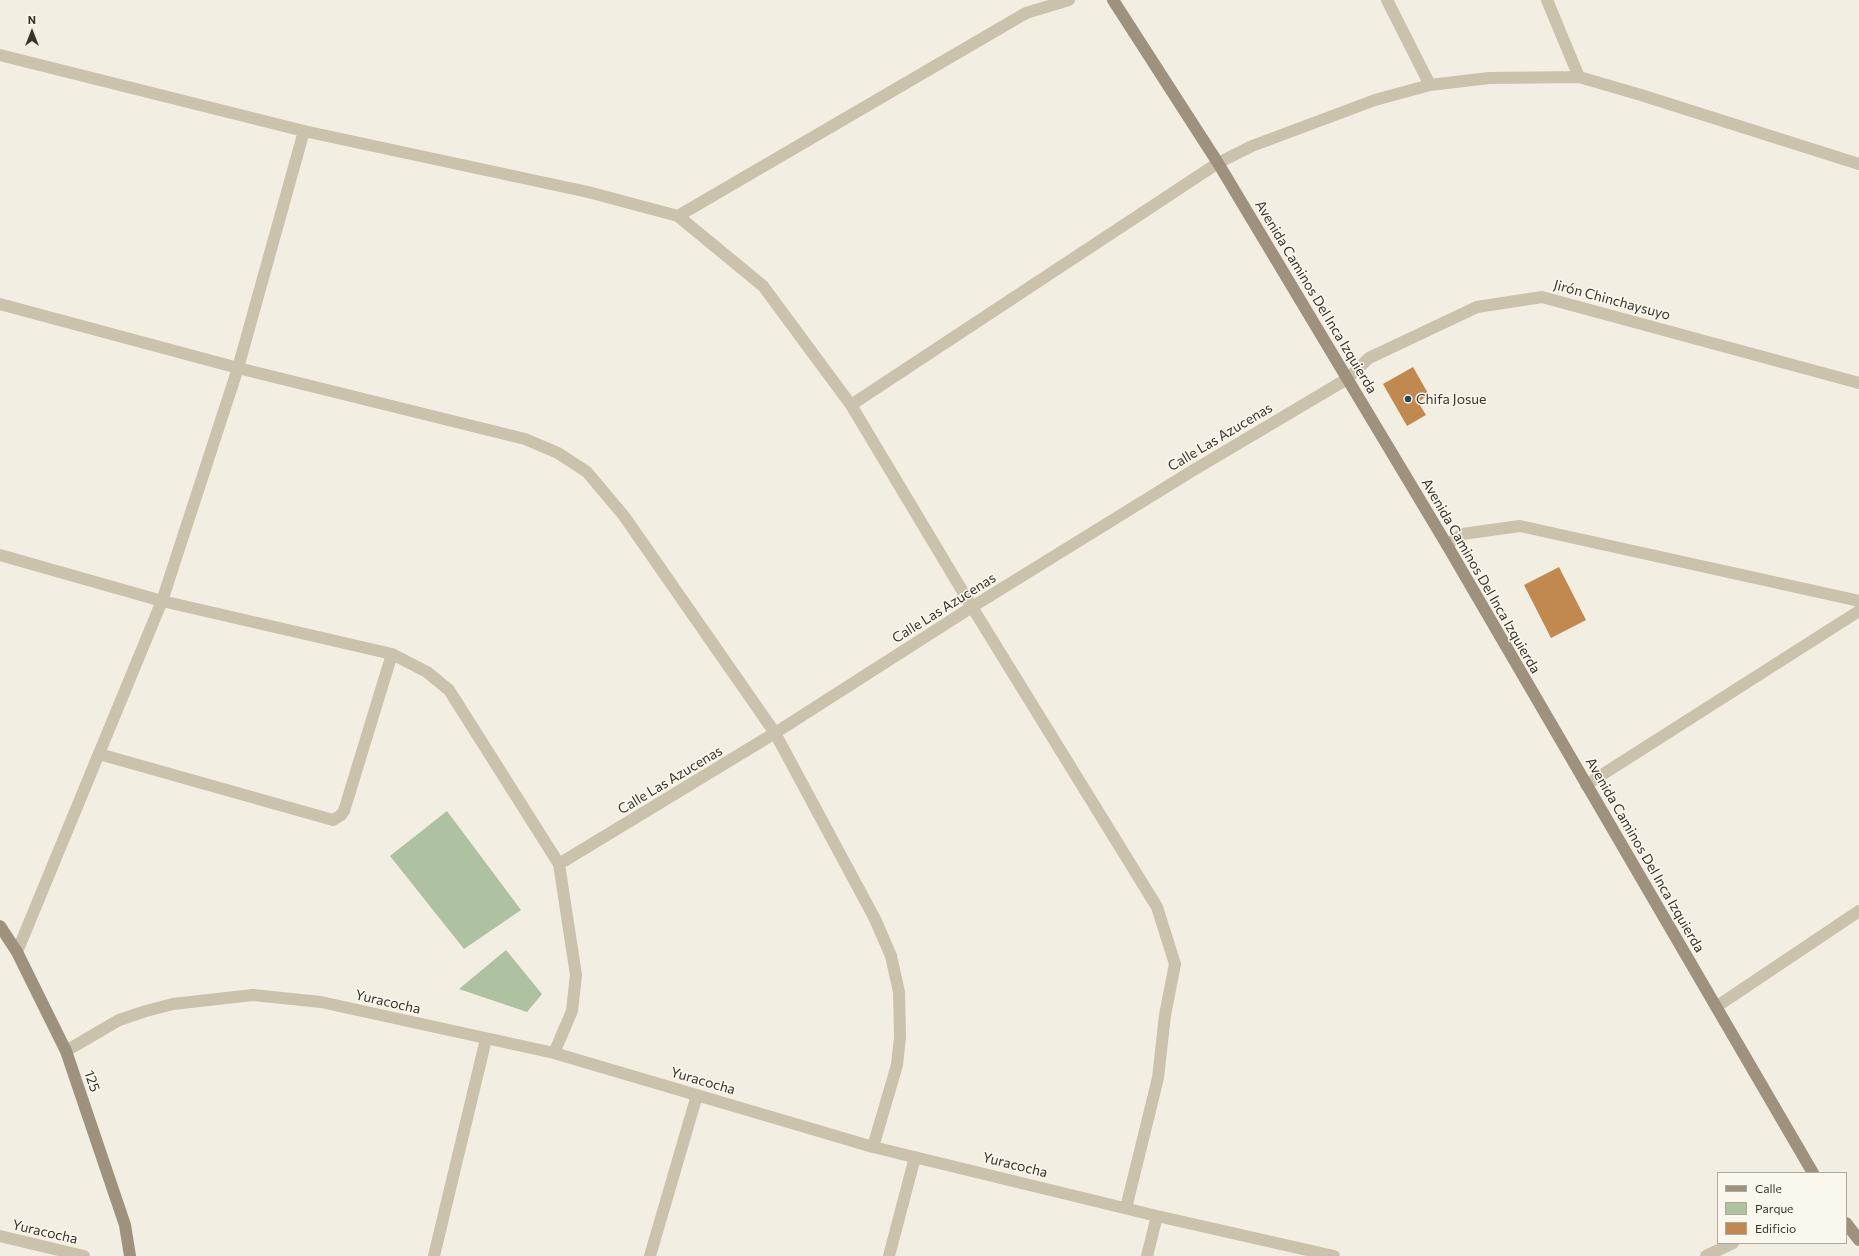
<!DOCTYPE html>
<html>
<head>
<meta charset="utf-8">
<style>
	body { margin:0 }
	#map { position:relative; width:1859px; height:1256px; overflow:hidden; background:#f2eee1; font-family:Commissioner,sans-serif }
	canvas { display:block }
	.legend { position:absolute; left:1717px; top:1172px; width:130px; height:72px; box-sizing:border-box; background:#faf7ed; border:1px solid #ada99f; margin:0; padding:5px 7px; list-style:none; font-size:12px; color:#39332b }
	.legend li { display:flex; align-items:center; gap:8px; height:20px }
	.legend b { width:20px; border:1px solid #ada99f }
	.north { position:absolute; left:12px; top:12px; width:40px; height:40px; -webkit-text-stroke:3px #faf7ed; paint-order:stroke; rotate:0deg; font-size:11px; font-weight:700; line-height:16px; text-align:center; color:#39332b }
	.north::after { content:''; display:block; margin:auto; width:14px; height:18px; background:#39332b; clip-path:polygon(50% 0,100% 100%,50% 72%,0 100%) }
</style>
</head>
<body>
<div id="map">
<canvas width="1859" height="1256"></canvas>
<ul class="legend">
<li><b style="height:5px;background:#9e927e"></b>Calle</li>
<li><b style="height:11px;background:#aec1a1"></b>Parque</li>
<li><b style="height:11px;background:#c18850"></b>Edificio</li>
</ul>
<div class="north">N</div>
</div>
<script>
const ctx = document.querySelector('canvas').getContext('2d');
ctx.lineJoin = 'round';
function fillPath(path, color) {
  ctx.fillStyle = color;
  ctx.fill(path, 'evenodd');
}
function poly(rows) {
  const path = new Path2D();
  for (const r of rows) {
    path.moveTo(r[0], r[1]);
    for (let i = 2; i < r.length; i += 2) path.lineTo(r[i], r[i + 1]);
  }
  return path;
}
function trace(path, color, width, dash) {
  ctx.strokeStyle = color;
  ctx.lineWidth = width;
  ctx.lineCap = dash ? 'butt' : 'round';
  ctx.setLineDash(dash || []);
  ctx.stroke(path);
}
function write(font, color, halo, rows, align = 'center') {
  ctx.font = font + ' Commissioner,sans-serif';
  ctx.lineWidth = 3;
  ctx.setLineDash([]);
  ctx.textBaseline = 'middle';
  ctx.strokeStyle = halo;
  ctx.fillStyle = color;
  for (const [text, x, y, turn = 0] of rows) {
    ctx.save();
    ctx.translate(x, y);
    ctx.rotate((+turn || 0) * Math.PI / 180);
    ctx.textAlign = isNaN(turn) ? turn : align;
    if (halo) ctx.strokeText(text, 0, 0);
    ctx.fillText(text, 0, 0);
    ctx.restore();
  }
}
const green = poly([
	[447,811,521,910,464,949,390,856],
	[506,950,542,994,527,1012,459,989]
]);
const building = poly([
	[1413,367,1429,395,1418,402,1426,415,1407,426,1383,384],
	[1559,567,1586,620,1551,638,1524,585]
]);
const street = poly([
	[1387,0,1430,85],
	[1547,0,1579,77],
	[0,55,304,131,588,192,678,216,763,286,851,405,972,607,1157,907,1175,964,1165,1015,1158,1078,1126,1208],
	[678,216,1026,13,1069,0],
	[0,304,238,368,525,439,558,453,587,472,624,516,775,733,875,919,891,956,899,992,900,1037,897,1065,873,1147],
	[851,405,1218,163,1252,146,1375,100,1430,85,1489,78,1579,77,1641,95,1859,164],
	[1447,545,1462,534,1520,526,1859,601],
	[0,555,162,601,392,654,427,672,449,690,559,864,576,975,572,1011,554,1053],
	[99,754,333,820,341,815,344,811,392,654],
	[1586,785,1859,611],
	[559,864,775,733,972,607,1192,471,1347,379,1369,358,1477,307,1542,297,1859,383],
	[17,952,162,601,238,368,304,131],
	[1716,1007,1859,911],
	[66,1051,119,1020,146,1011,173,1004,253,995,321,1002,554,1053,873,1147,1157,1216,1334,1256],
	[0,1236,84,1256],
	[434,1256,486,1039],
	[650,1256,697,1095],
	[889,1256,915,1157],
	[1147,1256,1157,1216],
	[1706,1256,1733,1243]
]);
const secondary = poly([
	[1113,0,1218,163,1447,545,1813,1173],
	[0,926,17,952,66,1051,125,1225,130,1256],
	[1846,1223,1859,1240]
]);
const markers = [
	[1408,399,4,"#224859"]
];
const streetNames = [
	["Avenida Caminos Del Inca Izquierda",1316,297,59],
	["Jirón Chinchaysuyo",1612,300,15],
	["Calle Las Azucenas",1220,437,-31],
	["Avenida Caminos Del Inca Izquierda",1481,576,60],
	["Calle Las Azucenas",944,608,-32],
	["Calle Las Azucenas",670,780,-31],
	["Avenida Caminos Del Inca Izquierda",1645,855,60],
	["Yuracocha",388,1002,13],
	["125",92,1081,71],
	["Yuracocha",703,1081,16],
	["Yuracocha",1015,1165,14],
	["Yuracocha",45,1232,13]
];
const poiNames = [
	["Chifa Josue",1416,399]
];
fillPath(green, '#aec1a1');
fillPath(building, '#c18850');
trace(street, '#cac2ad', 12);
trace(secondary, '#9e927e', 12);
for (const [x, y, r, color] of markers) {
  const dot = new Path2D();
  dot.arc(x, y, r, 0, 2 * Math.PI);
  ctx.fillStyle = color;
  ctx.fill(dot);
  trace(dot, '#faf7ed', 1.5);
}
write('14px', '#39332b', '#faf7ed', streetNames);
write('14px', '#39332b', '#faf7ed', poiNames, 'left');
</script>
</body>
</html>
